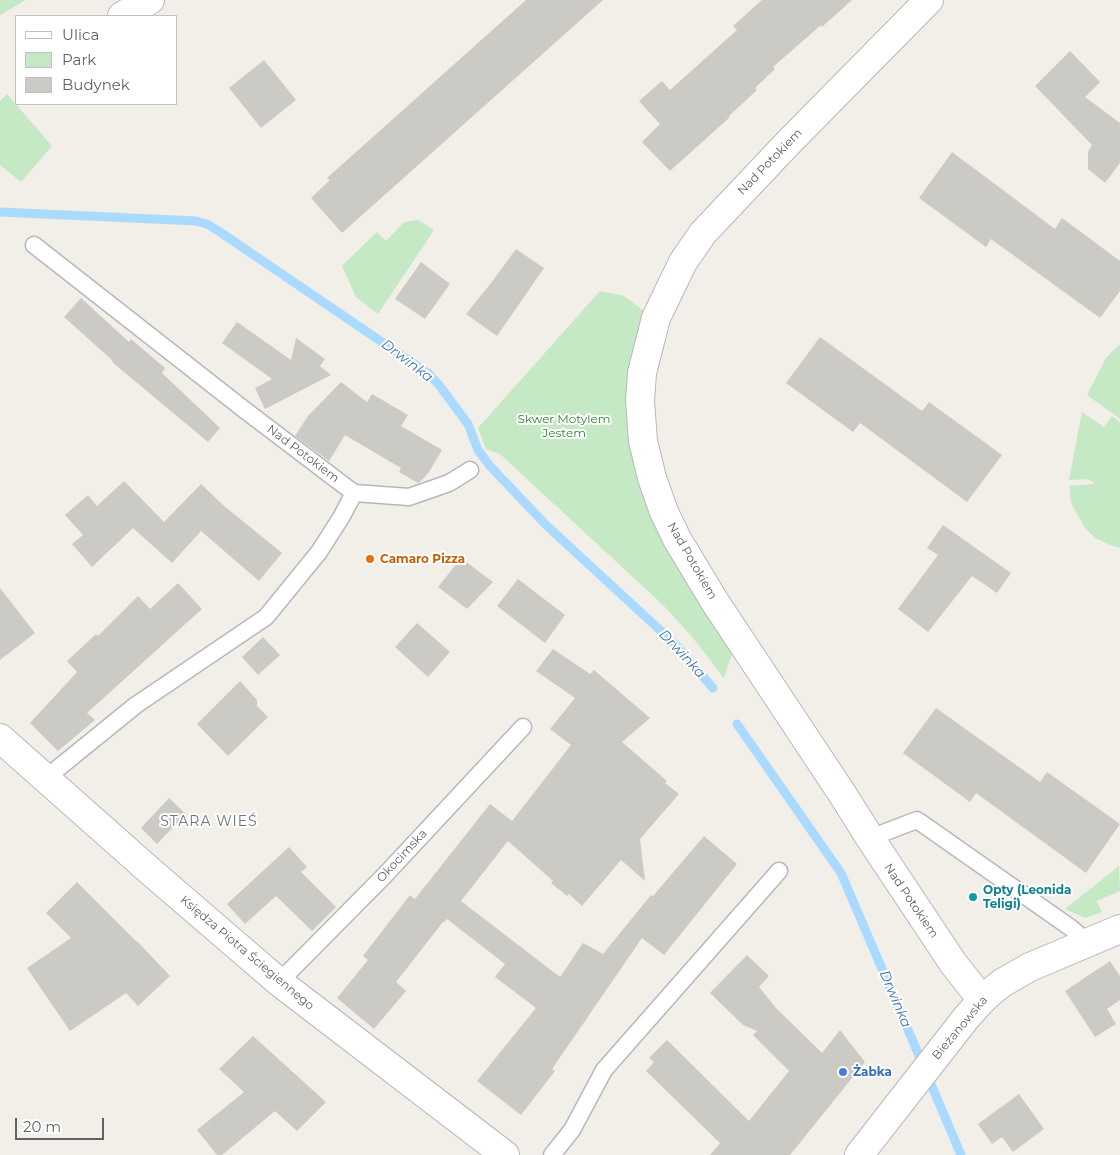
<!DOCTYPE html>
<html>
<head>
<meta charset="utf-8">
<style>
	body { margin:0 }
	#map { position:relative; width:1120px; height:1155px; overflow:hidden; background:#f1efe8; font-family:Montserrat,sans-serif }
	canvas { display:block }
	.legend { position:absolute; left:15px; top:15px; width:162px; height:90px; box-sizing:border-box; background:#fff; border:1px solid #bfc1c3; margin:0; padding:6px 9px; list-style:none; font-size:15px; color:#5f6368 }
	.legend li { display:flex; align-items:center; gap:10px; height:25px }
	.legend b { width:25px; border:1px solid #bfc1c3 }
	.scale { position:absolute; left:15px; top:1118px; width:89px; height:22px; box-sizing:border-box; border:2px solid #5f6368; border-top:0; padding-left:6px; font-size:15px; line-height:18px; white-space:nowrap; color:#5f6368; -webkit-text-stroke:4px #fff; paint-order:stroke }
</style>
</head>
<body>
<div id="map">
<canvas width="1120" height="1155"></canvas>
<ul class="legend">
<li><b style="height:6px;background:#fff"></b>Ulica</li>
<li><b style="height:14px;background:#c5e8c5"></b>Park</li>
<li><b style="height:14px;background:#cccac5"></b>Budynek</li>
</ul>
<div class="scale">20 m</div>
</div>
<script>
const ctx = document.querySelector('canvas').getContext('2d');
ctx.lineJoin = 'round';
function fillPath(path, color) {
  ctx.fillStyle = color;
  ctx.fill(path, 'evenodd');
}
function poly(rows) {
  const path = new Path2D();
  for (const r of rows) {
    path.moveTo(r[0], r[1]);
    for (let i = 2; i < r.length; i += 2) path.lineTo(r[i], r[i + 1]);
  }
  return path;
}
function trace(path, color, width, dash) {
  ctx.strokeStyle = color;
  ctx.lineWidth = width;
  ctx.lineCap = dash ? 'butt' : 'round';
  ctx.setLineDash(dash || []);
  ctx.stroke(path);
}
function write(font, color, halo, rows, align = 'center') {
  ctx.font = font + ' Montserrat,sans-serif';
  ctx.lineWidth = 4;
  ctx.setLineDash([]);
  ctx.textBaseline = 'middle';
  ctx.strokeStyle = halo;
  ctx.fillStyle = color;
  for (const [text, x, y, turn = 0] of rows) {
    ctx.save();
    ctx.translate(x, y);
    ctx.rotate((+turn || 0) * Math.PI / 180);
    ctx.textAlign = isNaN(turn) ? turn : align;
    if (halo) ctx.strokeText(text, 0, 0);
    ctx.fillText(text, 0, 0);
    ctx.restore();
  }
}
const green = poly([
	[0,0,26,0,0,15],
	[7,94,52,146,21,182,0,165,0,101],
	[418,220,434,230,378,314,356,297,342,266,377,232,386,241,404,222],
	[600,291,624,296,644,311,634,344,626,385,626,413,631,448,639,486,652,518,732,654,724,678,693,638,664,606,500,454,486,449,478,428],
	[1120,344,1120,419,1087,395,1106,358],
	[1082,412,1104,427,1112,416,1120,422,1120,548,1110,545,1095,538,1085,528,1071,503,1069,486,1095,484,1088,479,1069,480],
	[1119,866,1120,891,1097,901,1102,912,1085,918,1065,909]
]);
const stream = poly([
	[0,212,196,221,207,224,220,232,429,374,439,385,468,424,478,450,490,466,546,525,674,643,713,688],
	[737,724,841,873,903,1018,961,1155]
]);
const building = poly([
	[526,0,603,0,342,233,311,198,330,180,327,178],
	[762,0,852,0,822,27,821,25,773,67,775,69,755,88,757,90,729,116,730,117,670,171,642,142,660,124,639,101,662,81,670,90,737,30,733,26],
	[1070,51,1100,82,1085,97,1120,123,1120,163,1105,183,1088,169,1088,152,1092,145,1035,86],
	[264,60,296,100,261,128,229,88],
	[952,152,1055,229,1062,218,1120,261,1120,291,1100,318,991,239,986,247,919,198],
	[516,249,544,268,497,336,466,314,491,283],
	[421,262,450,284,425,319,395,299],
	[81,298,129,342,131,339,165,368,162,373,220,428,208,442,112,362,113,361,64,317],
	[237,322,291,360,296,338,325,359,320,366,331,375,265,409,255,388,272,379,222,343],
	[820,337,922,411,929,402,1002,455,967,502,860,423,853,432,786,383],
	[341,382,367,402,372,394,408,415,401,426,442,450,429,472,420,482,418,483,399,472,401,468,345,435,329,461,295,436,308,416],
	[124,481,164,522,201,484,223,505,282,553,259,581,201,531,172,563,133,528,92,567,72,544,83,535,65,515,88,495,97,506],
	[943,525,1011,573,997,593,972,576,928,632,898,609,938,555,927,548],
	[461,558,493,582,467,609,438,587],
	[518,579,565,615,545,643,497,606],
	[178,583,202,609,87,713,95,720,58,751,30,723,77,672,67,661,96,634,98,636,138,596,150,609],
	[0,588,35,633,0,660],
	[417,623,450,652,428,677,395,647],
	[263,637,280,655,258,675,242,657],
	[553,649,590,674,594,670,650,718,622,742,667,781,665,783,679,794,640,839,645,881,621,860,582,906,569,894,567,896,551,883,553,881,508,841,461,901,560,977,583,943,603,954,651,895,653,896,704,836,737,864,664,955,642,938,552,1069,555,1071,521,1115,477,1081,536,1008,495,977,505,964,447,919,444,922,443,922,396,982,406,991,374,1029,337,998,368,960,363,956,410,895,415,899,490,804,512,821,571,745,550,729,575,698,536,671],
	[240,681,257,700,257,706,268,717,228,756,197,724],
	[936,708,1040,782,1047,772,1120,824,1086,873,976,793,970,802,903,753],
	[169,798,186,814,157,844,141,828],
	[289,847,307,867,301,872,336,907,312,931,276,896,245,924,227,904],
	[77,882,137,942,137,941,170,976,138,1006,126,993,70,1031,27,968,71,938,46,913],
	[747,955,769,976,759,987,776,1008,822,1053,840,1030,865,1062,790,1155,710,1155,720,1143,646,1071,654,1062,649,1058,667,1040,749,1121,789,1071,753,1035,757,1031,743,1025,710,993],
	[1110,961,1120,976,1120,1000,1107,1009,1116,1024,1095,1037,1065,991],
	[253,1036,326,1102,297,1131,275,1111,222,1155,217,1155,197,1130,244,1092,219,1069],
	[1019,1094,1044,1129,1013,1152,1002,1137,992,1144,978,1124]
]);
const service = poly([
	[34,245,246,411,354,493,342,516,319,552,266,617,136,705,46,778],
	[354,493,409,497,449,483,470,470],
	[870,838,917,820,1071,928,1087,942],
	[279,982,384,876,523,727],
	[552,1155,572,1130,604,1070,779,871]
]);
const minor = poly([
	[929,0,789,142,703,233,683,262,656,318,642,373,640,401,643,441,652,478,664,512,677,539,715,602,843,795,870,838,953,963,982,1000],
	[122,16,150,0],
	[0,738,150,871,279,982,505,1155]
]);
const tertiary = poly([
	[859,1155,966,1018,982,1000,992,991,1002,983,1030,967,1120,929]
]);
const markers = [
	[370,559,5,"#e8710a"],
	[973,897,5,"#0f9aa8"],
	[843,1072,5,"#3f7fe0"]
];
const streetNames = [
	["Nad Potokiem",770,162,-46],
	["Nad Potokiem",303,454,37],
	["Nad Potokiem",692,561,60],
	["Okocimska",402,856,-47],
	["Nad Potokiem",911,901,56],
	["Księdza Piotra Ściegiennego",247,953,40],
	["Bieżanowska",960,1028,-50]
];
const parkNames = [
	["Skwer Motylem",564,419],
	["Jestem",564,433]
];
const foodNames = [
	["Camaro Pizza",380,559]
];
const cultureNames = [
	["Opty (Leonida",983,890],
	["Teligi)",983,904]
];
const shopNames = [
	["Żabka",853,1072]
];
const waterNames = [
	["Drwinka",407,361,37],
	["Drwinka",682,654,47],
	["Drwinka",895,999,67]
];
const neighbourhoodNames = [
	["STARA WIEŚ",209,822]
];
fillPath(green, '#c5e8c5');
trace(stream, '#aadaff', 9);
fillPath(building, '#cccac5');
trace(service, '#b5b8bc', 19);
trace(minor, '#b5b8bc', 30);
trace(tertiary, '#b5b8bc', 30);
trace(service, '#fff', 16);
trace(minor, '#fff', 28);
trace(tertiary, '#fff', 28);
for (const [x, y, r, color] of markers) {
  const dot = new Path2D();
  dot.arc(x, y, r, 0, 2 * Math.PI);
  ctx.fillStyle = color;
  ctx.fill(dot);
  trace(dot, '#fff', 2);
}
write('12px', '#5f6368', '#fff', streetNames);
write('12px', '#348238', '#fff', parkNames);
write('bold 12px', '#c56008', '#fff', foodNames, 'left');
write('bold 12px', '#0d838f', '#fff', cultureNames, 'left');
write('bold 12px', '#366cbe', '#fff', shopNames, 'left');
write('italic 14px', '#4174aa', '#fff', waterNames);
ctx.letterSpacing = '1px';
write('14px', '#70757a', '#fff', neighbourhoodNames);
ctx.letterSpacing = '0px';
</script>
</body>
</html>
